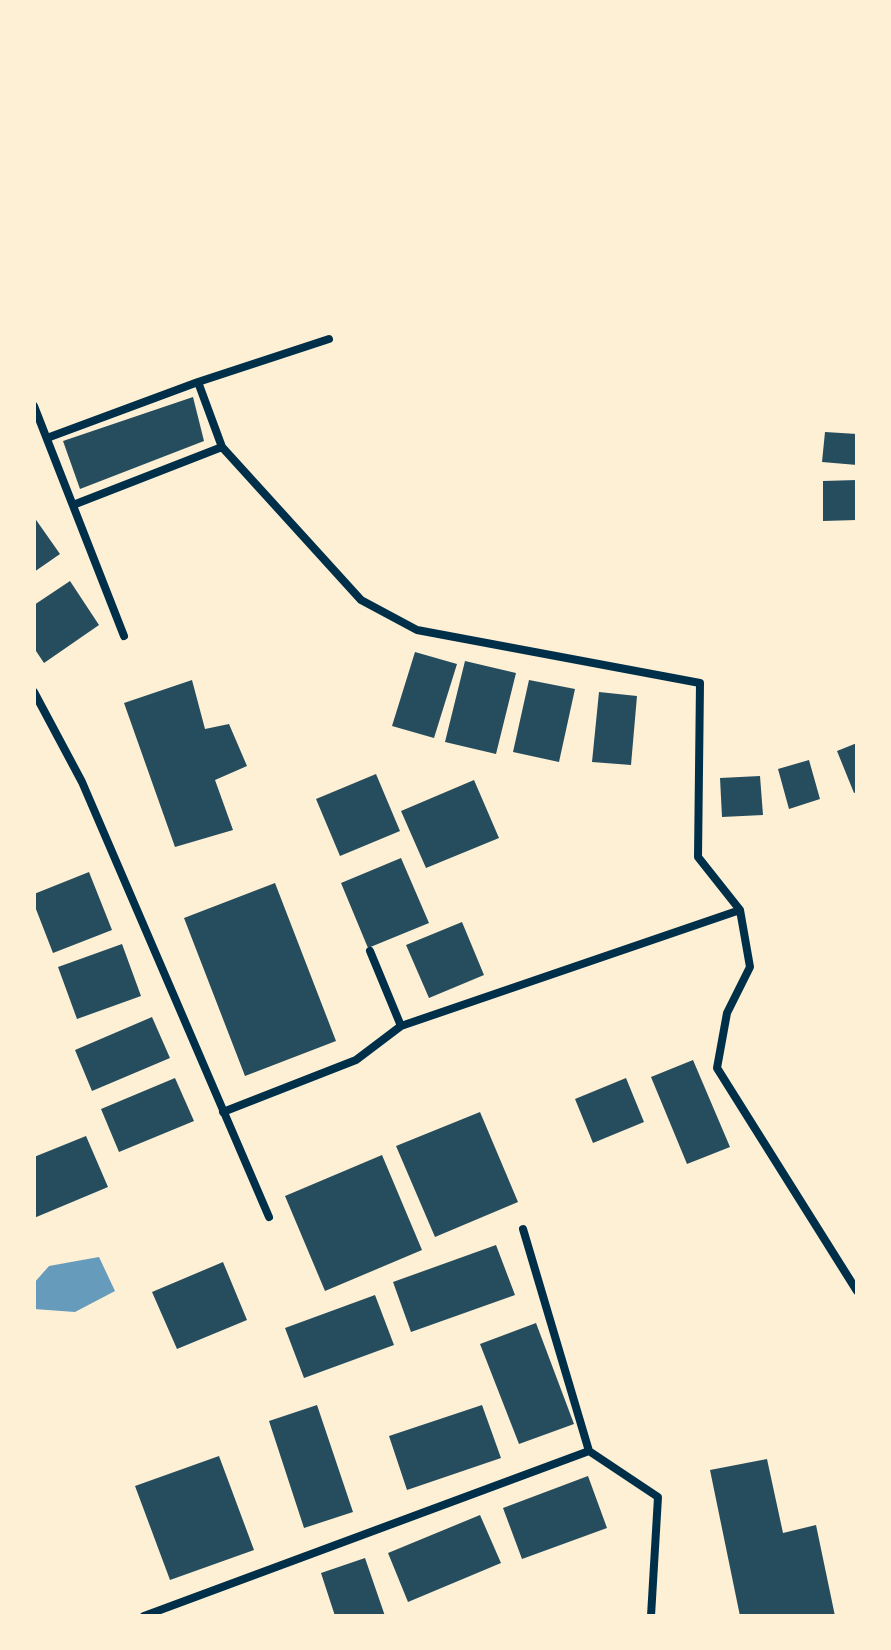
<!DOCTYPE html>
<html>
<head>
<meta charset="utf-8">
<style>
	body { margin:0 }
	#map { position:relative; width:891px; height:1650px; overflow:hidden; background:#fdf0d5; font-family:"Exo 2",sans-serif }
	canvas { display:block }
	.frame { position:absolute; inset:0; border:36px solid #fdf0d5; pointer-events:none }
</style>
</head>
<body>
<div id="map">
<canvas width="891" height="1650"></canvas>
<div class="frame"></div>
</div>
<script>
const ctx = document.querySelector('canvas').getContext('2d');
ctx.lineJoin = 'round';
function fillPath(path, color) {
  ctx.fillStyle = color;
  ctx.fill(path, 'evenodd');
}
function poly(rows) {
  const path = new Path2D();
  for (const r of rows) {
    path.moveTo(r[0], r[1]);
    for (let i = 2; i < r.length; i += 2) path.lineTo(r[i], r[i + 1]);
  }
  return path;
}
function trace(path, color, width, dash) {
  ctx.strokeStyle = color;
  ctx.lineWidth = width;
  ctx.lineCap = dash ? 'butt' : 'round';
  ctx.setLineDash(dash || []);
  ctx.stroke(path);
}
const water = poly([
	[99,1257,115,1291,75,1312,34,1309,34,1283,49,1266]
]);
const building = poly([
	[193,397,204,441,80,489,63,441],
	[825,432,857,434,857,465,822,462],
	[857,480,857,520,823,521,823,481],
	[34,517,60,554,34,572],
	[70,581,99,625,44,663,34,648,34,605],
	[415,652,457,664,434,738,392,726],
	[465,661,516,673,496,754,445,742],
	[192,680,205,729,229,724,247,766,215,780,233,830,175,847,124,703],
	[529,680,575,689,559,762,513,752],
	[599,692,637,696,631,765,592,762],
	[857,743,857,792,854,793,837,751],
	[809,760,820,799,789,809,778,769],
	[376,774,400,831,340,856,316,799],
	[760,776,763,815,722,817,720,778],
	[474,780,499,838,426,868,401,811],
	[401,858,429,923,368,948,341,883],
	[89,872,112,930,53,953,34,904,34,894],
	[275,883,336,1041,245,1076,184,918],
	[462,922,484,975,429,998,406,945],
	[122,944,141,996,77,1019,58,967],
	[152,1017,170,1058,92,1091,75,1050],
	[693,1060,730,1147,687,1164,651,1077],
	[175,1078,194,1121,119,1152,101,1109],
	[626,1078,644,1122,593,1143,575,1099],
	[480,1112,518,1202,435,1237,396,1146],
	[86,1136,108,1187,34,1218,34,1157],
	[382,1155,422,1250,325,1291,285,1196],
	[496,1245,515,1295,411,1332,393,1282],
	[223,1262,247,1320,177,1349,152,1292],
	[375,1295,394,1345,304,1378,285,1328],
	[536,1323,574,1424,519,1444,480,1344],
	[317,1405,353,1512,304,1528,269,1421],
	[482,1405,501,1458,407,1490,389,1436],
	[219,1456,254,1550,170,1580,135,1486],
	[767,1459,783,1533,816,1525,835,1616,740,1616,710,1470],
	[588,1476,607,1528,522,1559,503,1508],
	[480,1515,501,1563,408,1602,388,1553],
	[365,1558,385,1616,335,1616,321,1573]
]);
const minor = poly([
	[198,382,329,339],
	[34,406,124,636],
	[47,438,198,382,222,447,73,505],
	[222,447,361,600,417,630,700,683,698,857,740,910,750,967,727,1013,717,1068,857,1291],
	[34,692,82,782,269,1217],
	[370,951,401,1026],
	[223,1112,356,1060,401,1026,740,910],
	[523,1229,589,1451,658,1497,651,1616],
	[144,1616,589,1451]
]);
fillPath(water, '#669bbc');
fillPath(building, '#264d5e');
trace(minor, '#003049', 8);
</script>
</body>
</html>
